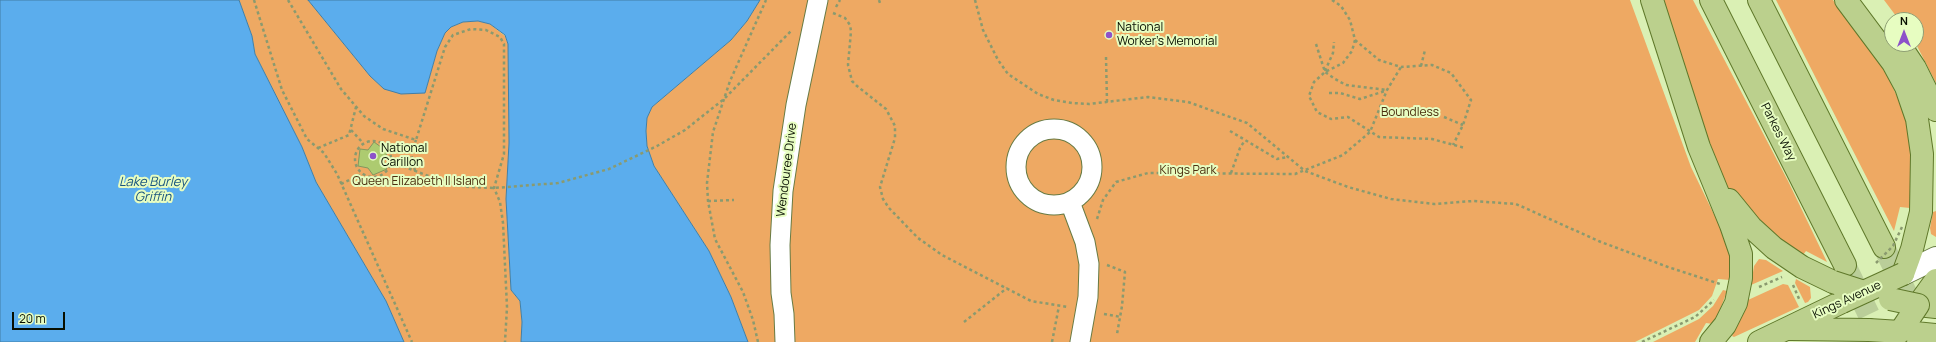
<!DOCTYPE html>
<html>
<head>
<meta charset="utf-8">
<style>
	body { margin:0 }
	#map { position:relative; width:1936px; height:342px; overflow:hidden; background:#daf0b4; font-family:Manrope,sans-serif }
	canvas { display:block }
	.north { position:absolute; left:1884px; top:12px; width:40px; height:40px; box-sizing:border-box; background:#e7fdc1; border:1px solid #8e9e74; border-radius:50%; rotate:0deg; font-size:11px; font-weight:700; line-height:16px; text-align:center; color:#080f00 }
	.north::after { content:''; display:block; margin:auto; width:14px; height:18px; background:#8d52c9; clip-path:polygon(50% 0,100% 100%,50% 72%,0 100%) }
	.scale { position:absolute; left:12px; top:312px; width:53px; height:18px; box-sizing:border-box; border:2px solid #080f00; border-top:0; padding-left:5px; font-size:12px; line-height:14px; white-space:nowrap; color:#080f00; -webkit-text-stroke:3px #e7fdc1; paint-order:stroke }
</style>
</head>
<body>
<div id="map">
<canvas width="1936" height="342"></canvas>
<div class="north">N</div>
<div class="scale">20 m</div>
</div>
<script>
const ctx = document.querySelector('canvas').getContext('2d');
ctx.lineJoin = 'round';
function fillPath(path, color) {
  ctx.fillStyle = color;
  ctx.fill(path, 'evenodd');
}
function poly(rows) {
  const path = new Path2D();
  for (const r of rows) {
    if (r.length === 3) {
      path.moveTo(r[0] + r[2], r[1]);
      path.arc(r[0], r[1], r[2], 0, 2 * Math.PI);
      continue;
    }
    path.moveTo(r[0], r[1]);
    for (let i = 2; i < r.length; i += 2) path.lineTo(r[i], r[i + 1]);
  }
  return path;
}
function trace(path, color, width, dash) {
  ctx.strokeStyle = color;
  ctx.lineWidth = width;
  ctx.lineCap = dash ? 'butt' : 'round';
  ctx.setLineDash(dash || []);
  ctx.stroke(path);
}
function write(font, color, halo, rows, align = 'center') {
  ctx.font = font + ' Manrope,sans-serif';
  ctx.lineWidth = 4;
  ctx.setLineDash([]);
  ctx.textBaseline = 'middle';
  ctx.strokeStyle = halo;
  ctx.fillStyle = color;
  for (const [text, x, y, turn = 0] of rows) {
    ctx.save();
    ctx.translate(x, y);
    ctx.rotate((+turn || 0) * Math.PI / 180);
    ctx.textAlign = isNaN(turn) ? turn : align;
    if (halo) ctx.strokeText(text, 0, 0);
    ctx.fillText(text, 0, 0);
    ctx.restore();
  }
}
const green = poly([
	[239,0,308,0,370,76,384,89,425,93,437,51,445,33,451,27,463,22,478,21,490,24,505,36,508,44,509,143,506,199,511,290,520,301,522,322,521,342,404,342,386,301,316,182,302,147,255,54,252,36],
	[760,0,1630,0,1691,167,1723,233,1731,262,1730,280,1718,279,1712,296,1699,310,1635,342,748,342,731,297,709,251,654,166,647,146,646,131,647,118,652,107,731,40,747,21],
	[1661,0,1693,0,1788,181,1827,262,1806,251,1800,259,1731,194,1714,160],
	[1776,0,1833,0,1876,57,1889,79,1904,112,1908,132,1912,168,1910,208,1900,207,1894,231],
	[1884,0,1936,0,1936,83,1916,44,1916,20,1899,20],
	[1936,211,1936,237,1931,234,1930,228,1933,212],
	[1759,259,1766,260,1783,271,1751,285,1754,266],
	[1796,279,1810,287,1811,298,1808,302,1805,303,1795,283],
	[1783,284,1788,285,1799,307,1734,337,1732,336,1748,300],
	[1723,290,1727,291,1720,310,1713,324,1706,323,1695,342,1653,342,1699,319,1713,306]
]);
const water = poly([
	[0,0,239,0,252,36,255,54,302,147,316,182,386,301,404,342,0,342,0,0],
	[308,0,760,0,747,21,731,40,652,107,647,118,646,131,647,146,654,166,709,251,731,297,748,342,521,342,522,322,520,301,511,290,506,199,509,143,508,44,505,35,490,24,478,21,463,22,451,27,445,33,437,51,425,93,401,94,384,89,370,76,308,0]
]);
const building = poly([
	[374,142,388,152,383,159,387,169,373,175,368,168,358,166,360,149,368,150,374,142]
]);
const primaryTunnel = poly([
	[1884,247,1918,318],
	[1845,265,1882,342]
]);
const path = poly([
	[254,0,282,90,307,139,324,153,337,174,412,342],
	[288,0,341,89,364,116,383,129,416,140,445,47,453,35,471,29,486,30,500,37,504,44,504,154,494,188,500,202,503,223,507,307,505,342],
	[879,0,880,3],
	[975,0,983,30,998,60,1008,74,1038,94,1054,100,1072,103,1089,104,1148,97,1188,102,1247,123,1305,171,1348,187,1391,199,1434,204,1473,201,1516,204,1601,242,1668,267,1720,284],
	[1332,0,1341,6,1350,20,1355,40,1352,51,1343,63,1325,72,1314,82,1309,96,1317,112,1331,119,1348,117,1379,137,1432,139,1465,148],
	[836,7,840,0],
	[833,13,845,18,850,25,851,31,848,65,852,81,857,86,886,109,895,126,895,138,880,187,883,199,889,208,918,238,942,255,1031,301,1068,307],
	[1355,40,1379,60,1401,67,1432,65,1451,73,1471,100,1463,125,1453,145],
	[1316,44,1325,72,1335,79,1346,85,1387,90],
	[1106,57,1107,102],
	[1421,66,1425,50],
	[1325,71,1333,53,1334,42],
	[1329,93,1340,93,1360,99,1385,91],
	[1444,117,1463,125],
	[351,130,363,143],
	[1230,131,1277,159,1288,157],
	[373,159,18],
	[318,148,349,135,356,107],
	[392,162,431,177,469,187,494,188,558,183,609,169,657,146,685,130,724,99,792,30],
	[415,171,411,154,416,140],
	[1231,173,1240,148,1245,140],
	[341,184,362,174],
	[708,201,734,200],
	[1097,219,1103,200,1116,182,1148,173,1295,174,1343,155,1370,132,1387,90,1401,67],
	[1107,265,1125,272,1122,306,1117,334],
	[1793,285,1800,301],
	[1759,287,1782,277],
	[1104,314,1121,317],
	[964,322,1007,288],
	[758,342,753,320,743,292,715,239,708,201,707,183,713,132,730,81,766,0],
	[1052,342,1059,306],
	[1642,342,1695,317,1714,300]
]);
const minor = poly([
	[1054,167,38],
	[1070,202,1085,242,1089,264,1088,297,1080,342],
	[785,342,784,314,781,293,780,245,783,191,796,105,818,0]
]);
const tertiary = poly([
	[1903,274,1936,258]
]);
const primary = poly([
	[1652,0,1699,147,1731,225,1741,254,1741,278,1736,303,1725,325,1711,342],
	[1711,0,1845,265],
	[1759,0,1884,247],
	[1846,0,1893,63,1906,87,1917,119,1922,154,1921,212,1912,249,1903,274],
	[1895,44,1905,53,1915,68,1936,110],
	[1729,200,1751,227,1774,248,1802,267,1833,282],
	[1936,280,1918,305,1936,307],
	[1791,329,1869,330],
	[1759,342,1842,302]
]);
const pathBridge = poly([
	[1876,263,1893,246,1902,227]
]);
const primaryBridge = poly([
	[1833,282,1864,292],
	[1842,302,1903,274],
	[1869,330,1900,332,1918,305,1890,299],
	[1915,333,1936,335]
]);
const markers = [
	[1109,35,4,"#8d52c9"],
	[373,156,4,"#8d52c9"]
];
const poiNames = [
	["National",1117,28],
	["Worker’s Memorial",1117,42],
	["National",381,149],
	["Carillon",381,163]
];
const parkNames = [
	["Boundless",1410,113],
	["Kings Park",1188,171],
	["Queen Elizabeth II Island",419,182]
];
const streetNames = [
	["Parkes Way",1778,132,63],
	["Wendouree Drive",787,170,-83],
	["Kings Avenue",1847,300,-25]
];
const waterNames = [
	["Lake Burley",153,182],
	["Griffin",153,197]
];
fillPath(green, '#eea963');
fillPath(water, '#5baded');
trace(water, '#427ea6', 1);
fillPath(building, '#adcb70');
trace(building, '#83975f', 1);
trace(primaryTunnel, '#bace99', 22, [22, 11]);
trace(minor, '#687b44', 21);
trace(tertiary, '#687b44', 24);
trace(primary, '#5f782a', 24);
trace(path, '#8a9a6f', 2.5, [3, 3]);
trace(minor, '#fff', 19);
trace(tertiary, '#fff', 22);
trace(primary, '#bbd08d', 22);
trace(primaryBridge, '#5f782a', 24, []);
trace(pathBridge, '#8a9a6f', 2.5, [3, 3]);
trace(primaryBridge, '#bbd08d', 22);
for (const [x, y, r, color] of markers) {
  const dot = new Path2D();
  dot.arc(x, y, r, 0, 2 * Math.PI);
  ctx.fillStyle = color;
  ctx.fill(dot);
  trace(dot, '#e7fdc1', 1.5);
}
write('12px', '#080f00', '#e7fdc1', poiNames, 'left');
write('12px', '#4b2e0f', '#e7fdc1', parkNames);
write('12px', '#080f00', '#e7fdc1', streetNames);
write('italic 13px', '#1a557f', '#e7fdc1', waterNames);
</script>
</body>
</html>
